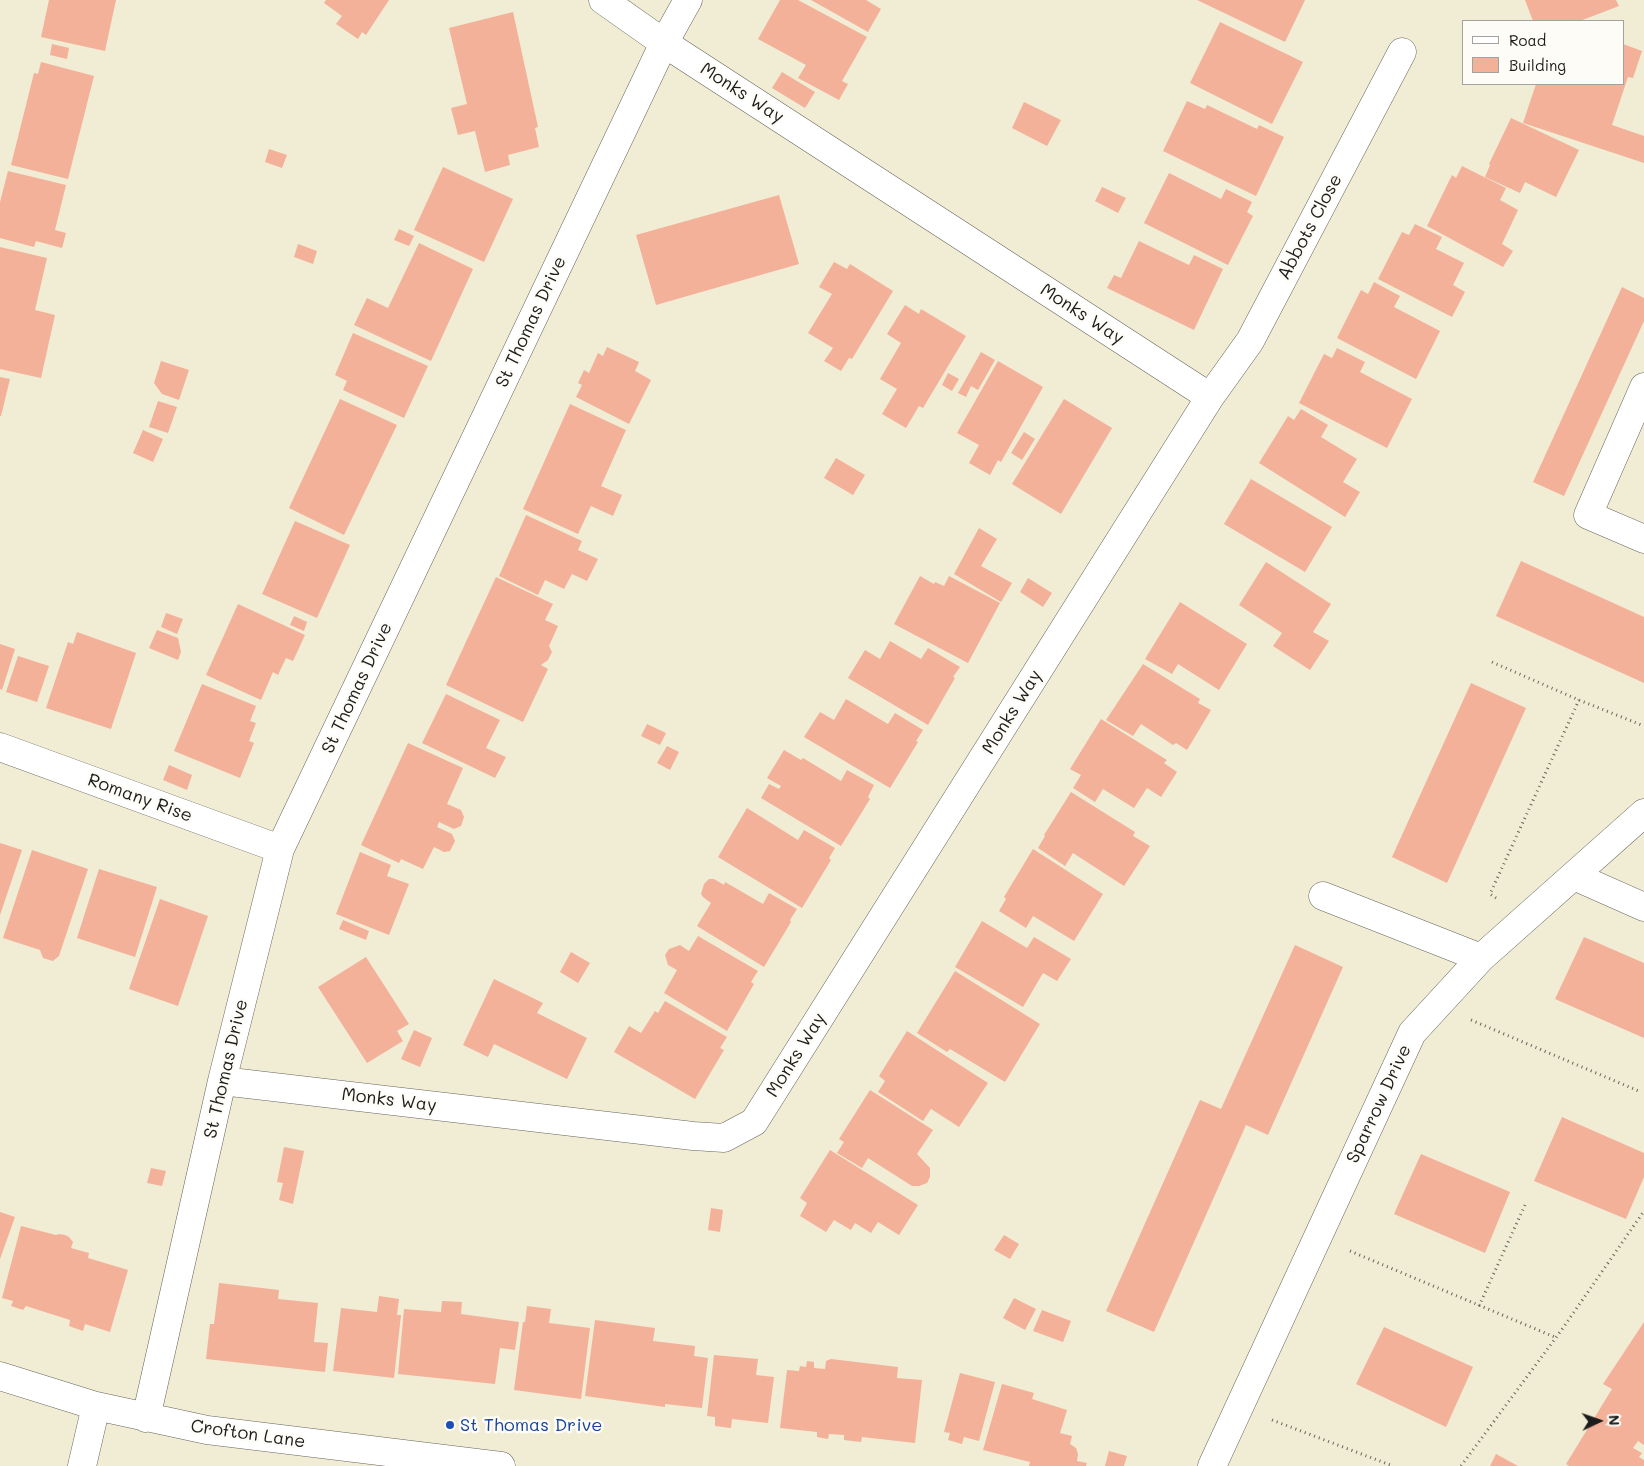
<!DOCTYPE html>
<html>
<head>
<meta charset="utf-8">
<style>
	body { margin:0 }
	#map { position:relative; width:1644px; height:1466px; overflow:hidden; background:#f1ecd4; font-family:Mali,sans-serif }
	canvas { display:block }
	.legend { position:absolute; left:1462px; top:20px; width:162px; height:65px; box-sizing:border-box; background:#fdfcf7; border:1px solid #a3a29f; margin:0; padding:6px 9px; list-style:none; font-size:15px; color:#1c1c1c }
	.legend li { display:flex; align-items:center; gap:10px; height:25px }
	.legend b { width:25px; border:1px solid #a3a29f }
	.north { position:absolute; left:1574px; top:1396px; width:50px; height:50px; -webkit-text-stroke:4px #fdfcf7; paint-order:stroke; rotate:87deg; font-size:14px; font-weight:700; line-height:20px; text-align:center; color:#1c1c1c }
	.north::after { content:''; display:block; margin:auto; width:18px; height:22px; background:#1c1c1c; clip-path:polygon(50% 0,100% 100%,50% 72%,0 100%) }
</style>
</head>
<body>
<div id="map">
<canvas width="1644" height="1466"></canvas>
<ul class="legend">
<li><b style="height:6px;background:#fff"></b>Road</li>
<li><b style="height:14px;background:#f3b19a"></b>Building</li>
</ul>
<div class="north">N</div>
</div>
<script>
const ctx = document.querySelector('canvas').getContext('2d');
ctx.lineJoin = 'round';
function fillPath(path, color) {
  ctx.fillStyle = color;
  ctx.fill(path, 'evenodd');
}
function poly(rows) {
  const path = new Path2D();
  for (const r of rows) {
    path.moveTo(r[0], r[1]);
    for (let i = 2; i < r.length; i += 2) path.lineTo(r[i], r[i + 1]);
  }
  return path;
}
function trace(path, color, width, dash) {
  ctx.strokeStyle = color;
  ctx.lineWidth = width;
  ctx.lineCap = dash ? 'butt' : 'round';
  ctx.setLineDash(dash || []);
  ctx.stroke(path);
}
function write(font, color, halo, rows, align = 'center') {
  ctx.font = font + ' Mali,sans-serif';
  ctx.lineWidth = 5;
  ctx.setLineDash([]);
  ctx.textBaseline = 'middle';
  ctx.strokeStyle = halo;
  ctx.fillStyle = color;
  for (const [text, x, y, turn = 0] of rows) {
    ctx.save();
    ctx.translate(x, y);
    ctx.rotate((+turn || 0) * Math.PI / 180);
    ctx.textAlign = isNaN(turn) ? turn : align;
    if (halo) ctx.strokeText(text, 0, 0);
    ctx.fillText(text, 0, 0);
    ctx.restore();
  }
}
const building = poly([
	[49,0,116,0,105,51,41,37],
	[326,0,389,0,366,35,362,32,358,39,336,24,342,16,324,3],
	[780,0,798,0,867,37,842,81,848,84,839,100,798,78,806,65,758,39],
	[811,0,866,0,881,9,868,32],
	[1197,0,1305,0,1285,42],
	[1525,0,1616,0,1619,6,1580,21,1533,21],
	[513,12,538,127,535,128,539,147,508,155,510,165,485,172,475,131,458,135,451,108,467,104,449,28],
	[1220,22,1303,62,1272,124,1190,83],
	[52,44,69,48,67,59,50,55],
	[1623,44,1642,51,1633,78,1628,77,1612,125,1644,136,1644,163,1523,123,1536,84,1623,84],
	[41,62,94,76,68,179,11,165,34,73,38,74],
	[782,72,815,92,805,108,772,88],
	[1187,101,1205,109,1207,105,1257,129,1259,125,1284,137,1256,196,1163,151],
	[1024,102,1061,120,1047,146,1012,128],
	[1511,118,1579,150,1556,197,1525,182,1520,193,1485,177,1490,165,1489,164],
	[269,149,287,155,282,168,265,162],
	[1462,166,1506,188,1500,200,1518,210,1502,244,1513,251,1503,267,1427,226,1452,175,1456,178],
	[443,167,513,199,484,262,414,230],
	[8,171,66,185,55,230,66,233,62,248,36,241,34,247,0,238,0,202],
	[1169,173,1221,199,1226,189,1252,202,1247,212,1253,216,1228,265,1144,223],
	[1102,187,1126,198,1118,213,1095,201],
	[779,195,799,264,656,305,636,235],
	[1415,224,1442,237,1436,249,1464,263,1453,285,1465,292,1452,317,1378,279,1402,232,1409,235],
	[399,229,414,236,409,246,394,240],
	[1139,241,1189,265,1194,255,1223,269,1194,330,1107,288,1114,275,1121,278],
	[419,243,473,269,431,361,354,325,367,298,388,308],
	[298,244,317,251,313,264,294,257],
	[0,247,47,258,35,310,55,315,41,378,0,369],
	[834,262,847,269,850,264,893,291,852,359,849,358,841,371,824,361,833,348,808,333,832,294,819,287],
	[1374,282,1400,296,1394,307,1440,331,1416,379,1337,338,1361,290,1368,294],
	[1622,287,1644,298,1644,321,1564,496,1533,482],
	[905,305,919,314,921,309,966,336,923,408,919,406,906,428,882,414,897,389,880,379,901,343,887,334],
	[353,333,428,366,404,418,343,390,347,381,335,375],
	[607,347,639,362,635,371,651,380,629,424,576,397,582,385,578,383,584,370,589,373,598,353,603,356],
	[1337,348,1365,362,1360,372,1412,399,1387,448,1299,403,1324,354,1332,358],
	[981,352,995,360,978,390,971,386,966,397,958,393],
	[161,361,189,370,179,400,162,394,154,383],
	[998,361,1043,387,1001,462,998,460,990,475,969,463,979,445,957,433],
	[948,373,959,379,952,391,942,385],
	[0,377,10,379,1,416,0,416],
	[340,399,397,425,344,535,289,508],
	[1064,399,1112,428,1061,514,1012,484],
	[158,401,177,407,168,433,149,427],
	[570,404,626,430,601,486,622,495,613,516,591,506,578,534,523,509],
	[1301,409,1328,425,1321,437,1357,459,1343,482,1360,492,1345,517,1259,463,1288,416,1294,420],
	[143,430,163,439,153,462,133,453],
	[1024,432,1035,439,1022,460,1011,453],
	[836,458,865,475,853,495,824,478],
	[1251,479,1332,527,1305,572,1224,524],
	[526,515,582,541,578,550,598,559,587,581,572,574,564,589,545,580,538,595,499,576],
	[295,521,350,545,317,618,262,594],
	[979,528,997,539,981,566,1012,583,1001,602,954,574],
	[1521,561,1644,617,1644,683,1496,616],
	[1266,562,1331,604,1313,632,1329,641,1310,670,1273,646,1282,633,1239,605],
	[920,576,934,584,935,582,944,586,949,576,1000,603,968,663,894,624],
	[496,577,553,604,545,620,558,626,549,646,552,652,548,660,541,665,548,669,523,722,446,685],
	[1028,578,1052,593,1043,607,1020,592],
	[1180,602,1247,644,1219,690,1178,664,1172,674,1145,659],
	[238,604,305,635,293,661,286,658,278,675,273,672,261,700,206,675],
	[166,613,183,619,177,634,161,627],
	[294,616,307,622,304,631,290,625],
	[157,630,178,638,181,652,178,660,149,648],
	[77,632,136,653,111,729,46,708,68,642,73,644],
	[890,641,921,659,928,648,960,667,953,677,955,678,928,725,848,678,865,650,880,659],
	[0,644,15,649,2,690,0,689],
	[18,656,49,666,37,702,6,692],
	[1143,664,1200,699,1198,703,1211,710,1187,750,1176,743,1173,745,1141,724,1133,736,1106,720],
	[1471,683,1526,708,1447,883,1392,857],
	[202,684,256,706,250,721,256,723,249,741,254,743,240,778,174,751],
	[446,694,500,720,486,748,506,757,495,778,422,743],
	[846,699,888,724,895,713,923,730,916,741,918,742,890,788,804,737,820,712,834,720],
	[1101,719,1167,760,1164,763,1177,772,1161,797,1147,788,1134,808,1103,789,1095,802,1073,788,1081,775,1070,769],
	[647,724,666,733,660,745,641,736],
	[408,743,463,768,447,804,461,810,464,817,461,826,454,829,439,822,437,827,452,834,455,841,450,851,444,852,434,847,423,869,401,859,399,863,361,845],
	[667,746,679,752,670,770,657,763],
	[784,750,801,760,803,758,841,781,847,770,874,785,868,797,870,799,841,846,761,798,769,784,779,789,781,786,767,778],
	[169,765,192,775,187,790,163,780],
	[1071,792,1135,832,1133,836,1150,846,1124,886,1073,853,1065,866,1038,848,1045,836,1044,835],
	[747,808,798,840,804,830,835,848,829,858,831,860,802,908,718,857],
	[0,843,22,850,0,915],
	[1033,849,1103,894,1074,941,1033,916,1026,928,999,911,1006,899,1004,897],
	[32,850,88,869,59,956,53,961,43,958,40,950,3,938],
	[360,852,391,865,387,876,409,884,389,935,336,914],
	[99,869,157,887,135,957,77,938],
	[709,879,714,879,724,885,725,882,763,904,769,893,797,909,790,920,791,922,764,967,697,926,711,903,703,897,701,894,704,884],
	[160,899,208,916,178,1006,129,989],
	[343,920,369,931,366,940,339,929],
	[982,921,1027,948,1034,937,1071,959,1057,981,1043,973,1023,1007,955,967],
	[698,936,758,971,751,982,754,984,727,1031,664,993,677,970,668,965,665,955,669,949,680,945,689,951],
	[1584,937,1644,963,1644,1038,1555,999],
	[1295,945,1343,967,1268,1135,1246,1125,1154,1332,1106,1311,1200,1100,1221,1109],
	[571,952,590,963,578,983,560,972],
	[366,957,409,1024,397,1031,403,1041,367,1063,318,987],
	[955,971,1040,1024,1005,1082,950,1049,947,1052,917,1033],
	[494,979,543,1003,537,1013,587,1038,567,1079,494,1044,488,1057,463,1045],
	[665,1001,727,1037,720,1048,724,1050,695,1099,614,1052,629,1026,641,1033,655,1011,658,1013],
	[414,1030,432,1038,420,1067,401,1059],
	[907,1031,988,1083,959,1127,931,1109,923,1121,878,1092,885,1081,879,1076],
	[870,1090,933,1130,917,1154,930,1168,930,1177,927,1183,919,1186,912,1186,868,1158,862,1168,837,1153,844,1142,839,1139],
	[1562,1117,1644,1153,1644,1177,1626,1219,1534,1181],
	[284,1147,304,1151,293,1204,279,1200,283,1183,277,1182],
	[830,1150,918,1205,899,1235,878,1222,871,1233,855,1223,851,1230,834,1220,826,1232,800,1216,807,1203,800,1198],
	[1421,1154,1510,1192,1485,1253,1394,1214],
	[151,1168,166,1171,162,1186,147,1183],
	[711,1208,723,1210,720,1232,708,1230],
	[0,1212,15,1217,0,1259],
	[21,1226,56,1235,59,1234,65,1235,69,1237,73,1242,71,1248,89,1253,88,1258,128,1270,110,1332,85,1324,83,1331,69,1326,70,1320,26,1306,23,1310,11,1306,13,1301,2,1298],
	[1004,1235,1019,1244,1010,1259,994,1250],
	[219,1283,279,1290,278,1299,318,1303,314,1342,328,1343,325,1372,206,1359,210,1324,214,1324],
	[379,1296,399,1299,397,1315,401,1315,394,1378,333,1371,341,1308,377,1312],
	[1014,1298,1036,1309,1025,1330,1003,1318],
	[442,1301,462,1302,461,1314,519,1322,515,1350,500,1348,495,1384,398,1374,404,1309,441,1312],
	[527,1306,551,1309,549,1323,590,1328,581,1399,514,1390,523,1322,525,1322],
	[1042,1310,1071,1321,1063,1342,1033,1331],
	[595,1320,655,1328,653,1341,695,1346,694,1356,708,1358,702,1408,665,1404,665,1407,585,1396],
	[1644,1322,1644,1445,1638,1441,1633,1448,1642,1453,1639,1457,1644,1460,1644,1466,1569,1466,1566,1464,1612,1389,1603,1384],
	[1384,1327,1473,1367,1446,1427,1356,1384],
	[714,1355,758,1359,756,1375,774,1377,768,1423,732,1419,731,1428,715,1426,715,1417,707,1416],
	[831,1359,898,1367,897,1378,922,1380,915,1443,862,1437,861,1442,844,1440,844,1435,829,1434,828,1439,817,1437,817,1432,780,1428,787,1370,799,1371,800,1366,806,1367,807,1361,814,1362,814,1368,825,1369,826,1361],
	[960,1373,995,1382,979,1441,964,1437,962,1444,948,1440,950,1433,944,1432],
	[1002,1384,1034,1393,1032,1399,1067,1410,1060,1433,1072,1436,1070,1444,1076,1448,1078,1454,1077,1461,1087,1463,1086,1466,1029,1466,1030,1462,983,1450],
	[1109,1451,1127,1456,1124,1466,1105,1466],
	[1496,1454,1518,1466,1490,1466]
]);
const path = poly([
	[1492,662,1579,700,1644,726],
	[1496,898,1490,894,1579,700],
	[1471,1020,1641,1092],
	[1350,1251,1557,1338],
	[1479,1306,1525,1205],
	[1272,1420,1393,1466],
	[1461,1466,1563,1328,1644,1211]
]);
const minor = poly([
	[1644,387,1588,515,1644,539],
	[1210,397,1250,341,1402,52],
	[0,747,280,849],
	[1574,876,1644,907],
	[1323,896,1481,958],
	[222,1081,693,1136,724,1138,754,1122,1210,397,664,43,603,0],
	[0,1376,96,1406,207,1430,501,1466],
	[146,1418,222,1081,280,849,664,43,688,0],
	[82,1466,96,1406],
	[1212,1466,1412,1033,1481,958,1644,813]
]);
const markers = [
	[450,1425,5,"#1a4fb4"]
];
const streetNames = [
	["Monks Way",742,93,33],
	["Abbots Close",1310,227,-62],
	["Monks Way",1082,314,33],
	["St Thomas Drive",531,322,-65],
	["St Thomas Drive",357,688,-65],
	["Monks Way",1012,712,-58],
	["Romany Rise",140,798,20],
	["Monks Way",796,1055,-58],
	["St Thomas Drive",226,1069,-77],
	["Monks Way",389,1100,7],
	["Sparrow Drive",1379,1104,-65],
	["Crofton Lane",248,1434,8]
];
const transitNames = [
	["St Thomas Drive",460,1425]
];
fillPath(building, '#f3b19a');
trace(minor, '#67655c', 29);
trace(path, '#67655c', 3, [1, 4]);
trace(minor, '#fff', 28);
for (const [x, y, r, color] of markers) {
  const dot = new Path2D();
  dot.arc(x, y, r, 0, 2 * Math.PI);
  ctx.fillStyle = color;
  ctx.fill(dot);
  trace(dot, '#fdfcf7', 2);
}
write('18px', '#1c1c1c', '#fdfcf7', streetNames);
write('18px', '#164399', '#fdfcf7', transitNames, 'left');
</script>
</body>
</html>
